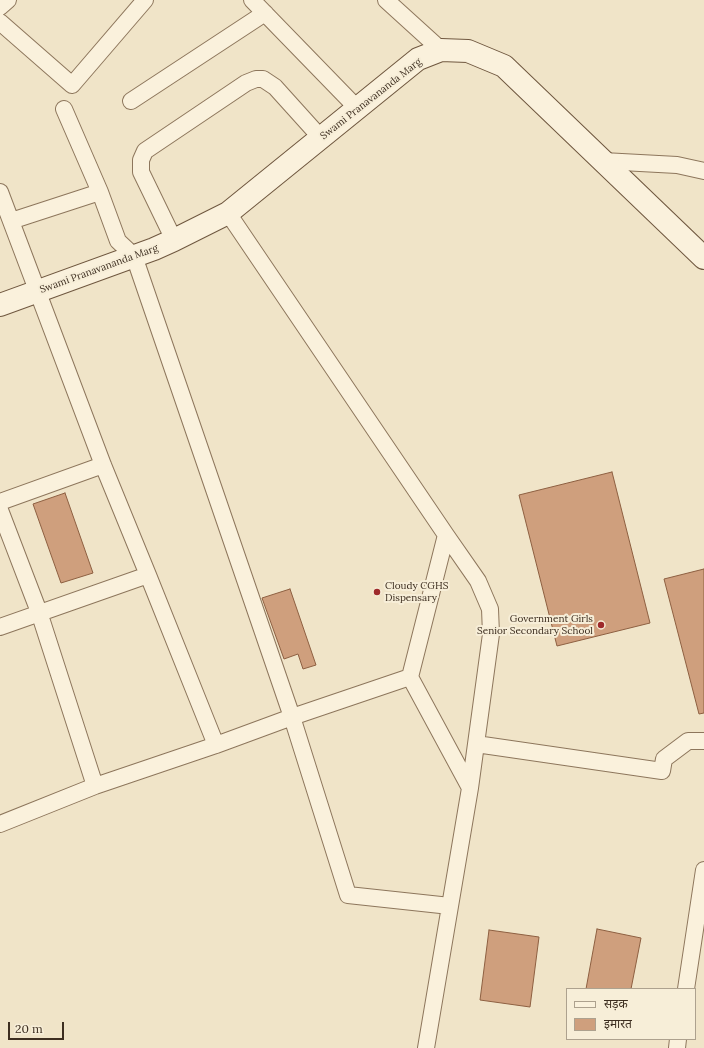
<!DOCTYPE html>
<html>
<head>
<meta charset="utf-8">
<style>
	body { margin:0 }
	#map { position:relative; width:704px; height:1048px; overflow:hidden; background:#f0e4c8; font-family:Lora,"Noto Sans Devanagari",serif }
	canvas { display:block }
	.legend { position:absolute; left:566px; top:988px; width:130px; height:52px; box-sizing:border-box; background:#f7eed8; border:1px solid #ada18e; margin:0; padding:5px 7px; list-style:none; font-size:12px; color:#3d2e20 }
	.legend li { display:flex; align-items:center; gap:8px; height:20px }
	.legend b { width:20px; border:1px solid #ada18e }
	.scale { position:absolute; left:8px; top:1022px; width:56px; height:18px; box-sizing:border-box; border:2px solid #3d2e20; border-top:0; padding-left:5px; font-size:12px; line-height:14px; white-space:nowrap; color:#3d2e20; -webkit-text-stroke:3px #f7eed8; paint-order:stroke }
</style>
</head>
<body>
<div id="map">
<canvas width="704" height="1048"></canvas>
<ul class="legend">
<li><b style="height:5px;background:#faf1dc"></b>सड़क</li>
<li><b style="height:11px;background:#cf9f7d"></b>इमारत</li>
</ul>
<div class="scale">20 m</div>
</div>
<script>
const ctx = document.querySelector('canvas').getContext('2d');
ctx.lineJoin = 'round';
function fillPath(path, color) {
  ctx.fillStyle = color;
  ctx.fill(path, 'evenodd');
}
function poly(rows) {
  const path = new Path2D();
  for (const r of rows) {
    path.moveTo(r[0], r[1]);
    for (let i = 2; i < r.length; i += 2) path.lineTo(r[i], r[i + 1]);
  }
  return path;
}
function trace(path, color, width, dash) {
  ctx.strokeStyle = color;
  ctx.lineWidth = width;
  ctx.lineCap = dash ? 'butt' : 'round';
  ctx.setLineDash(dash || []);
  ctx.stroke(path);
}
function write(font, color, halo, rows, align = 'center') {
  ctx.font = font + ' Lora,serif';
  ctx.lineWidth = 4;
  ctx.setLineDash([]);
  ctx.textBaseline = 'middle';
  ctx.strokeStyle = halo;
  ctx.fillStyle = color;
  for (const [text, x, y, turn = 0] of rows) {
    ctx.save();
    ctx.translate(x, y);
    ctx.rotate((+turn || 0) * Math.PI / 180);
    ctx.textAlign = isNaN(turn) ? turn : align;
    if (halo) ctx.strokeText(text, 0, 0);
    ctx.fillText(text, 0, 0);
    ctx.restore();
  }
}
const building = poly([
	[612,472,650,623,557,646,519,495,612,472],
	[65,493,93,573,61,583,33,504,65,493],
	[704,569,704,713,699,714,664,579,704,569],
	[290,589,316,665,303,669,298,654,284,659,262,598,290,589],
	[597,929,641,938,631,989,586,989,597,929],
	[489,930,539,937,530,1007,480,1000,489,930]
]);
const street = poly([
	[252,0,357,108],
	[386,0,441,50],
	[0,7,8,0],
	[0,22,72,85,145,0],
	[131,101,265,13],
	[64,109,100,192,118,241,134,256,292,717,348,895,450,906],
	[603,161,677,165,704,171],
	[0,192,103,465,148,575,216,745],
	[228,213,446,535,478,581,490,609,491,634,470,788,426,1048],
	[11,221,100,192],
	[174,240,141,172,141,160,145,151,246,83,256,79,263,79,275,87,321,138],
	[0,502,103,465],
	[0,510,39,612,95,786],
	[446,535,410,677,470,788],
	[0,627,148,575],
	[476,744,662,771,664,759,688,741,704,741],
	[0,824,95,786,216,745,292,717,410,677],
	[686,989,704,870],
	[677,1048,678,1039]
]);
const secondary = poly([
	[0,305,154,249,174,240,228,213,418,59,441,50,468,51,504,66,704,258]
]);
const markers = [
	[377,592,4,"#9e2a2b"],
	[601,625,4,"#9e2a2b"]
];
const streetNames = [
	["Swami Pranavananda Marg",371,99,-38],
	["Swami Pranavananda Marg",99,269,-20]
];
const poiNames = [
	["Cloudy CGHS",385,586],
	["Dispensary",385,598],
	["Government Girls",593,619,"right"],
	["Senior Secondary School",593,631,"right"]
];
fillPath(building, '#cf9f7d');
trace(building, '#8d5f41', 1);
trace(street, '#8d765c', 18);
trace(secondary, '#6f573f', 24);
trace(street, '#faf1dc', 16);
trace(secondary, '#faf1dc', 22);
for (const [x, y, r, color] of markers) {
  const dot = new Path2D();
  dot.arc(x, y, r, 0, 2 * Math.PI);
  ctx.fillStyle = color;
  ctx.fill(dot);
  trace(dot, '#f7eed8', 1.5);
}
write('10px', '#3d2e20', '#f7eed8', streetNames);
write('10px', '#3d2e20', '#f7eed8', poiNames, 'left');
</script>
</body>
</html>
